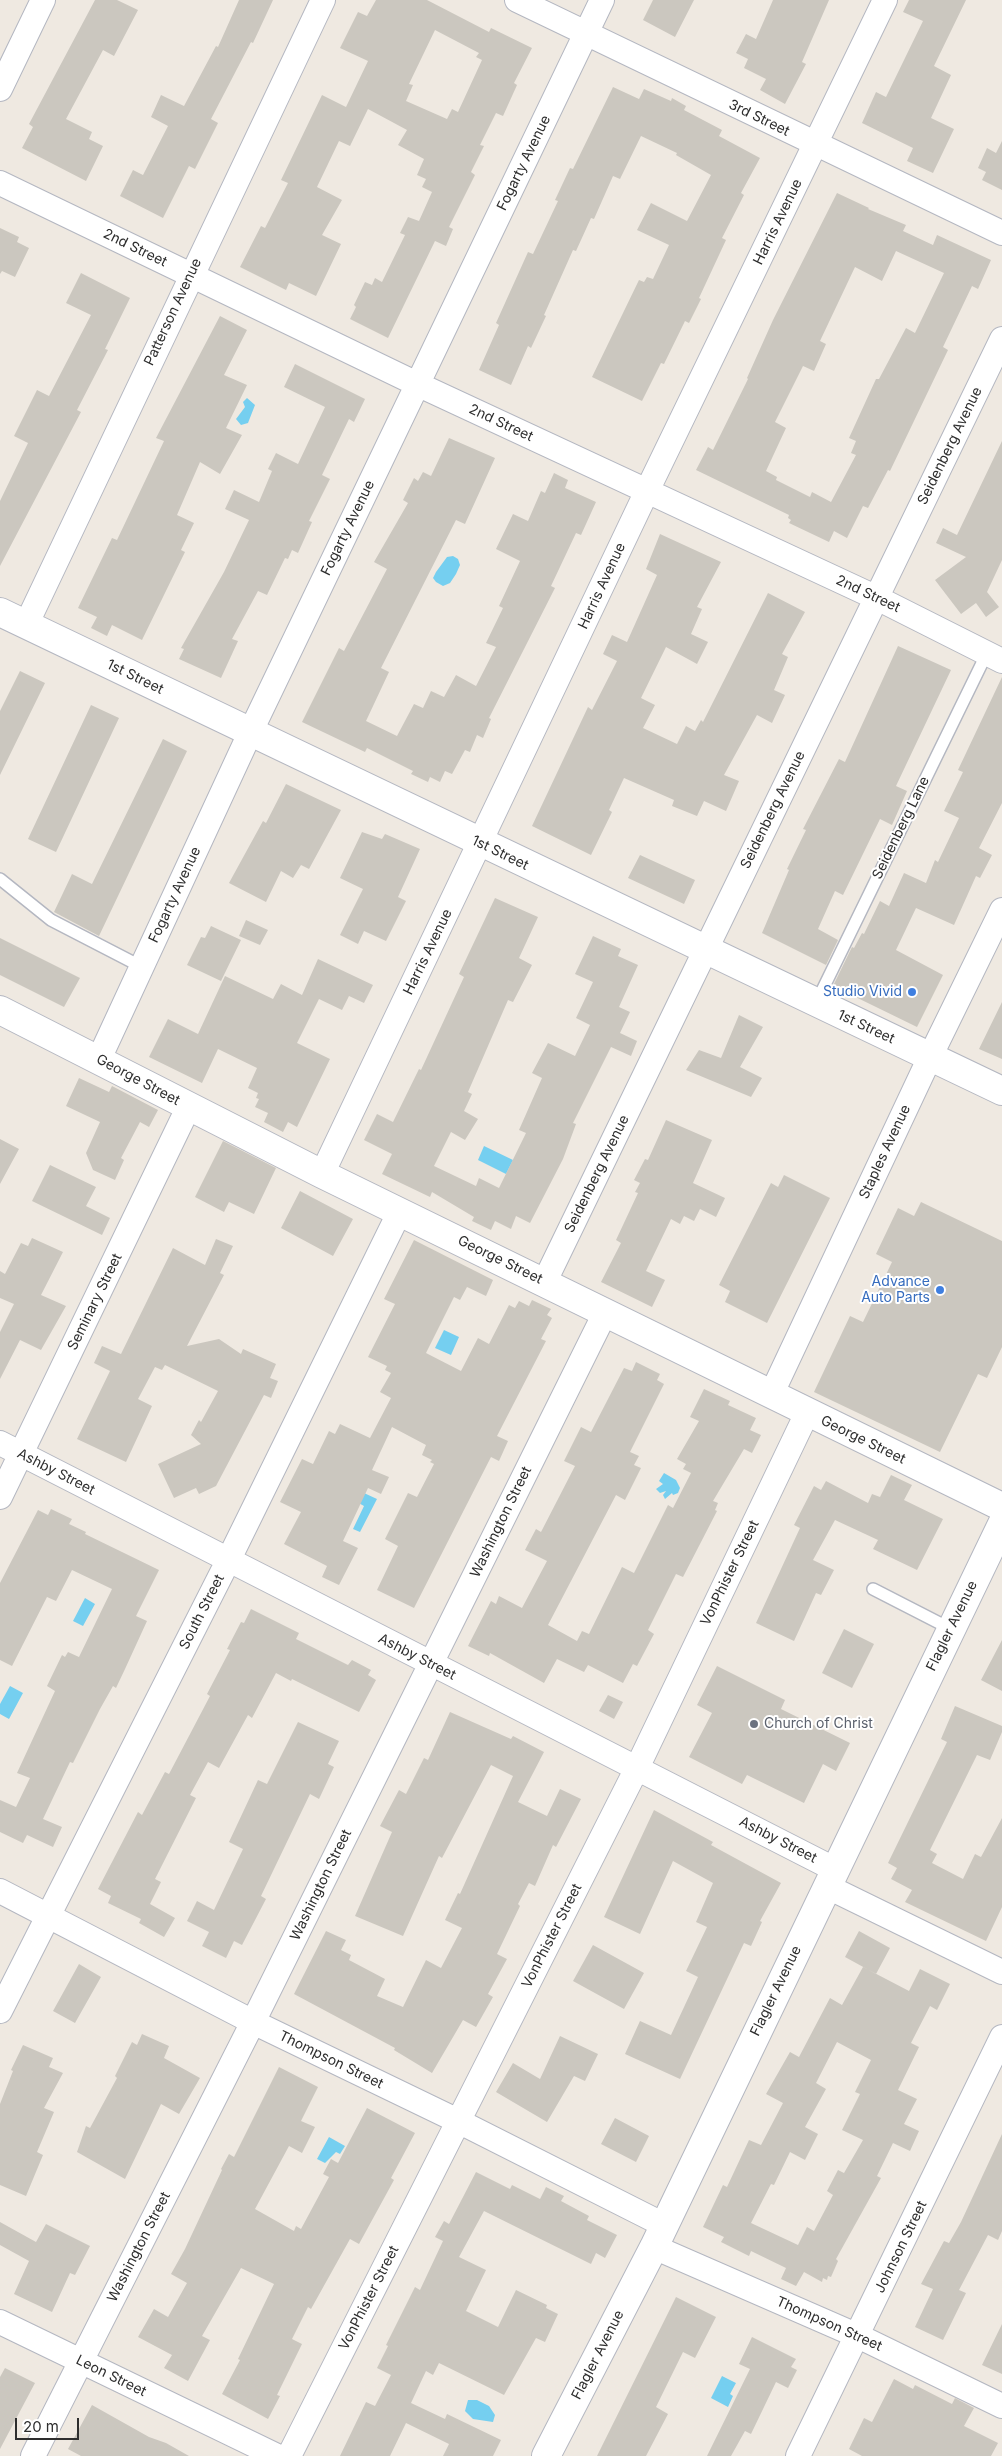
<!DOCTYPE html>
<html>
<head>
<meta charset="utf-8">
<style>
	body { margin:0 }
	#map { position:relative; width:1002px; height:2456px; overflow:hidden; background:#efe9e1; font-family:Inter,sans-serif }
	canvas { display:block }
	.scale { position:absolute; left:15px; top:2418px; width:64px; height:22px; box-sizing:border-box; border:2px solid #2e2e2e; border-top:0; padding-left:6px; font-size:15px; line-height:18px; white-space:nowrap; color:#2e2e2e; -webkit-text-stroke:4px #fff; paint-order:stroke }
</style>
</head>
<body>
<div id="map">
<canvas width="1002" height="2456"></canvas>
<div class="scale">20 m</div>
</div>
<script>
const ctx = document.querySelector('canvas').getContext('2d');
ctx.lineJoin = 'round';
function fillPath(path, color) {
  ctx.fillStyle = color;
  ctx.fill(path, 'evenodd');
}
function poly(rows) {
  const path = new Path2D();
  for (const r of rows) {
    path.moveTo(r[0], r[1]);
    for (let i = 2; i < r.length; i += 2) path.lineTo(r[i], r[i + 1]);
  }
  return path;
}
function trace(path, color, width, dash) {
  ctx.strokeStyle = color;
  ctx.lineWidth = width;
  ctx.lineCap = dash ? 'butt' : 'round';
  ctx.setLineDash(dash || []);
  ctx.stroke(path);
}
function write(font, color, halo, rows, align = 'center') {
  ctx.font = font + ' Inter,sans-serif';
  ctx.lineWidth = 4;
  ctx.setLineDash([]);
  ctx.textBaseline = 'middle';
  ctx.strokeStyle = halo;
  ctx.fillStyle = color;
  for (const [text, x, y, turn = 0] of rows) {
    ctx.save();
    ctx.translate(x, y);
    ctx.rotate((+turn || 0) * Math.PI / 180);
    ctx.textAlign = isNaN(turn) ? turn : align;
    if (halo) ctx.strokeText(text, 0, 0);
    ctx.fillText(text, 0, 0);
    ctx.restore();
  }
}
const water = poly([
	[247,398,255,405,248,423,241,425,236,419,245,407,243,402],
	[453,556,458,559,460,565,456,574,450,583,443,586,436,582,433,578,436,572,447,557],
	[484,1146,513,1160,506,1174,478,1160],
	[444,1330,459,1337,451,1355,435,1348],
	[664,1473,676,1480,680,1488,678,1493,673,1495,672,1493,665,1499,663,1495,666,1491,660,1493,656,1489,663,1484,659,1481],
	[364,1493,377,1499,360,1532,353,1529,364,1506,355,1501],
	[85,1598,95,1604,83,1626,73,1621],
	[10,1686,23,1693,9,1719,0,1714,0,1704],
	[329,2137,345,2146,340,2154,336,2152,325,2163,317,2159],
	[722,2376,736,2383,730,2394,733,2396,728,2407,711,2398],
	[468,2400,477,2400,489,2406,495,2415,493,2422,473,2419,465,2411]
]);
const building = poly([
	[95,0,117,0,138,10,114,56,103,50,66,119,92,132,89,139,103,146,86,181,22,148,33,127,29,124],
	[239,0,273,0,253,43,251,42,211,119,218,123,195,169,189,166,163,218,120,196,133,170,143,175,168,126,151,117,161,95,184,106,216,46,218,47],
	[376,0,427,0,489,32,491,28,532,48,514,83,517,85,503,116,496,113,480,145,484,146,471,172,475,175,449,227,453,229,446,246,435,241,388,338,350,319,356,307,354,305,365,282,372,285,375,278,382,282,405,235,400,233,408,217,419,221,432,192,422,187,426,179,417,175,424,159,398,145,407,130,368,109,350,146,339,141,317,187,342,200,322,235,341,244,316,296,289,283,286,290,240,267,261,226,265,228,288,183,281,180,322,95,346,107,368,61,340,48,358,12,367,16],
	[435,30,479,53,476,57,482,60,458,112,452,109,447,119,406,101,413,85,409,84],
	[653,0,694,0,675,37,643,20],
	[773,0,829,0,802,62,806,64,785,104,760,90,766,79,744,68,748,59,736,53,746,34,756,39],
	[909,0,966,0,934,66,951,75,931,118,954,129,933,173,907,161,913,148,862,123,876,92,886,97,923,21,903,12],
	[613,87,639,99,644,89,671,101,672,98,686,106,684,110,722,130,719,136,760,158,741,193,744,195,722,238,726,240,699,298,701,299,689,323,685,321,664,364,661,363,642,401,592,377,639,280,644,282,647,277,653,279,669,245,637,230,651,203,687,221,711,175,676,155,677,153,641,136,620,179,613,176,594,219,591,218,576,251,573,250,544,315,546,316,531,348,528,346,511,385,479,370,499,325,496,323,528,252,533,254,558,201,555,200,570,168,573,169],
	[1002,141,1002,190,982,180,986,172,978,168,987,148,996,153],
	[837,193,869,208,868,209,906,225,903,231,933,245,937,235,991,260,978,289,972,286,943,347,948,350,890,471,888,470,868,508,863,506,847,538,834,531,829,542,789,523,791,520,788,518,789,515,696,470,708,447,713,450,748,379,747,378,773,320],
	[896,251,944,273,915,333,906,328,879,379,876,379,849,438,856,441,851,453,856,455,831,502,812,492,810,497,776,480,777,477,766,471,786,428,775,422,803,366,814,371,826,344,820,341,855,267,882,281],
	[0,228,19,237,17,242,29,248,15,277,2,271,0,274],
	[81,273,130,298,105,349,108,350,77,410,81,412,0,566,0,501,28,443,14,436,37,390,49,396,91,315,66,303],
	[220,316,247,330,224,375,247,385,226,428,242,435,220,474,200,462,177,515,194,523,181,550,185,552,142,640,112,625,107,636,91,628,97,617,78,608,112,538,117,540,164,441,156,438],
	[295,364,365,399,354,422,349,419,322,475,330,479,309,521,312,522,298,553,292,550,288,559,285,558,267,595,258,591,232,639,238,641,221,678,179,659,184,649,181,648,224,572,249,520,225,509,234,490,259,502,272,471,268,469,276,453,298,464,325,407,284,387],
	[449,438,495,458,465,524,456,520,381,668,389,672,366,721,397,736,414,704,423,708,431,691,444,697,456,675,476,686,496,647,486,643,503,608,499,606,520,561,496,549,513,514,528,521,541,491,545,493,554,473,568,480,565,488,596,502,581,535,576,533,551,586,555,588,489,718,491,719,483,738,477,735,470,752,465,750,452,774,445,771,440,782,430,777,428,782,411,774,413,771,367,748,365,752,302,722,339,648,344,651,387,569,374,562,408,503,403,500,414,478,418,481,423,472,431,476],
	[1002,441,1002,560,987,592,999,607,986,617,976,603,961,614,935,580,966,557,936,543,943,528,957,535],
	[660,534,721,562,697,607,702,609,691,634,708,642,697,664,666,647,641,698,655,705,643,728,677,744,686,726,695,731,701,720,703,722,768,593,805,612,782,654,788,657,774,690,785,695,772,723,757,715,724,775,739,781,726,811,704,801,697,816,672,806,674,800,624,778,609,810,612,812,591,855,532,826,588,707,592,710,617,661,603,654,612,635,627,642,657,575,646,569],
	[898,646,951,670,896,786,907,791,892,825,880,819,843,895,835,891,818,929,838,940,826,965,762,933,789,870,787,869,806,830,803,829,839,759,845,762],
	[20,671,45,683,0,775,0,711],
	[1002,677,1002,803,979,848,992,855,980,878,976,876,954,925,916,908,896,950,943,975,917,1027,833,986,852,947,854,948,862,933,864,934,880,901,889,906,904,873,926,883,935,860,938,862,959,818,944,811,963,772,958,770],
	[91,705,119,718,56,852,28,839],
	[163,739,187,751,99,936,54,912,72,874,92,884],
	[286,784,341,810,309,869,301,865,293,878,281,871,266,902,229,883,263,821,266,823],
	[362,832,382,839,385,834,420,849,398,897,406,901,386,941,364,931,358,944,340,935,363,889,340,878],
	[640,855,695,880,684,904,628,878],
	[495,898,538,917,519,958,532,965,513,1002,508,1000,468,1092,472,1094,464,1111,478,1119,465,1140,451,1132,434,1166,476,1186,479,1178,499,1188,526,1133,519,1130,542,1078,532,1073,548,1043,575,1056,590,1025,576,1018,593,982,575,974,593,936,621,949,618,956,638,965,619,1007,630,1012,620,1033,637,1041,631,1056,611,1047,573,1123,576,1124,563,1159,530,1223,516,1216,511,1229,495,1221,491,1230,472,1221,474,1217,432,1192,430,1197,382,1174,392,1154,364,1140,377,1114,393,1122,419,1069,421,1070,464,977,459,974],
	[246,920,268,930,260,945,239,936],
	[211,926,241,940,221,981,187,965,201,937,205,938],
	[0,938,80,978,64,1007,0,975],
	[318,959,373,985,364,1003,349,996,342,1010,319,999,297,1043,330,1059,297,1127,288,1122,283,1132,264,1122,268,1113,255,1107,259,1099,256,1098,258,1093,248,1088,257,1068,218,1049,202,1083,149,1057,168,1019,198,1034,225,976,273,999,281,984,302,995],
	[1002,1002,1002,1059,979,1049],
	[739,1015,763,1027,740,1067,762,1078,751,1097,686,1070,699,1050,721,1058],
	[79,1078,109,1092,112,1086,158,1110,149,1127,140,1122,121,1158,124,1160,115,1180,93,1170,86,1153,100,1122,66,1106],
	[666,1120,712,1140,693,1183,725,1198,716,1217,700,1209,694,1221,684,1216,680,1224,671,1219,646,1271,665,1280,652,1307,601,1282,621,1243,616,1240,638,1193,635,1192,640,1183,634,1180,645,1159,648,1160],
	[0,1139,19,1149,0,1184],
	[223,1141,276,1168,254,1214,229,1202,224,1212,195,1197],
	[50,1165,96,1187,86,1206,110,1218,102,1235,32,1201],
	[784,1175,830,1198,767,1323,725,1302,730,1291,719,1285,771,1183,778,1187],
	[300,1191,353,1219,333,1256,281,1228],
	[921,1202,1002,1241,1002,1347,987,1378,978,1374,940,1452,814,1392,850,1316,863,1322,892,1262,876,1254,898,1208,914,1216],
	[32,1238,63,1252,41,1295,66,1306,41,1350,20,1340,0,1379,0,1332,14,1304,0,1298,0,1271,5,1274,21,1243,28,1246],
	[216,1239,233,1246,220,1273,224,1275,187,1346,219,1339,241,1354,243,1349,276,1364,270,1378,278,1381,271,1398,264,1395,216,1486,199,1494,196,1488,174,1498,158,1464,201,1444,191,1435,199,1420,201,1422,218,1391,165,1365,162,1370,155,1367,138,1399,152,1406,126,1462,77,1439,110,1371,94,1363,102,1346,121,1354,173,1248,205,1265],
	[414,1240,493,1280,486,1296,467,1287,460,1300,454,1297,426,1353,461,1371,478,1338,489,1344,509,1305,515,1308,519,1301,529,1306,532,1300,551,1309,547,1315,552,1318,541,1339,546,1341,497,1436,508,1441,499,1461,491,1457,414,1608,377,1590,398,1546,385,1539,408,1493,417,1497,434,1464,430,1462,432,1460,422,1455,426,1445,392,1427,372,1470,389,1477,381,1494,368,1488,343,1541,358,1548,339,1585,322,1577,327,1566,284,1544,301,1512,280,1502,302,1459,313,1464,329,1431,335,1434,340,1424,370,1438,391,1398,380,1392,391,1373,385,1370,387,1366,368,1357,395,1304,384,1299],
	[636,1362,660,1374,657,1380,664,1384,630,1452,639,1456,634,1465,641,1468,625,1500,616,1495,548,1625,577,1641,582,1631,589,1634,622,1567,634,1573,668,1505,673,1508,691,1473,683,1469,686,1464,677,1459,699,1421,690,1417,704,1389,730,1401,728,1405,756,1418,750,1430,761,1435,752,1453,744,1449,713,1501,718,1503,715,1510,717,1511,683,1577,676,1574,648,1630,654,1634,637,1666,633,1664,623,1683,588,1665,584,1672,557,1659,544,1683,490,1653,489,1656,468,1646,491,1601,496,1604,499,1596,522,1608,547,1561,525,1550,536,1529,541,1532,575,1466,564,1461,581,1427,591,1432,624,1368,632,1371],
	[891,1475,912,1485,904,1500,943,1519,917,1570,873,1549,878,1540,835,1520,813,1560,834,1570,821,1595,816,1593,794,1641,756,1623,800,1528,794,1525,814,1486,821,1490,826,1481,868,1503,872,1494,880,1497],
	[51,1509,72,1519,69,1524,86,1532,85,1534,159,1570,136,1616,147,1621,125,1669,116,1688,113,1686,100,1709,73,1763,70,1762,43,1819,62,1827,53,1847,27,1835,23,1843,0,1832,0,1800,16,1807,30,1778,17,1773,55,1691,47,1686,62,1655,65,1657,68,1652,79,1657,112,1589,72,1570,56,1601,47,1597,12,1666,0,1660,0,1583,38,1510,48,1515],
	[251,1609,299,1633,296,1639,348,1665,352,1660,371,1670,368,1675,376,1680,359,1712,292,1679,291,1681,276,1673,252,1718,248,1715,219,1768,208,1762,190,1795,196,1798,155,1879,161,1882,150,1904,175,1918,164,1937,139,1923,141,1919,108,1903,111,1896,98,1889,138,1812,142,1815,165,1772,169,1774,210,1696,207,1694,230,1650,227,1649,241,1622,244,1623],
	[844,1629,874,1644,852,1688,822,1673],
	[1002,1640,1002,1691,981,1680],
	[717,1666,785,1700,781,1709,850,1743,836,1771,823,1764,804,1803,747,1775,742,1784,689,1757,712,1713,697,1705],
	[608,1695,623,1702,614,1719,599,1711],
	[955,1706,1002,1726,1002,1732,990,1760,977,1755,930,1850,937,1854,932,1863,963,1879,975,1854,981,1857,1002,1818,1002,1907,986,1941,905,1902,912,1890,891,1879,897,1868,888,1863,947,1742,941,1739],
	[450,1712,511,1739,513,1736,544,1752,518,1802,547,1816,560,1789,581,1799,556,1847,553,1845,535,1886,529,1883,518,1904,520,1906,497,1954,507,1959,488,1994,493,1997,476,2027,463,2020,432,2073,394,2050,395,2048,294,1994,326,1931,346,1940,341,1950,351,1955,349,1960,385,1979,377,1996,403,2007,426,1960,441,1968,462,1928,445,1920,458,1893,460,1894,513,1776,491,1765,442,1858,439,1856,403,1936,355,1916,392,1832,380,1826,399,1790,406,1794,424,1758,428,1760],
	[298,1722,339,1741,328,1764,334,1767,319,1799,310,1794,261,1896,266,1899,242,1945,234,1941,226,1958,202,1946,209,1932,187,1921,197,1901,214,1910,243,1849,229,1842,258,1780,267,1784],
	[654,1810,713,1842,711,1845,781,1883,760,1921,762,1922,751,1946,744,1943,680,2079,625,2054,640,2021,671,2035,698,1977,686,1971,707,1927,696,1922,713,1883,673,1861,640,1934,604,1917],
	[859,1931,890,1948,876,1974,845,1957],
	[593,1945,644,1973,624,2009,573,1981],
	[79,1964,101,1977,75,2023,53,2011],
	[863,1967,909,1991,920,1969,950,1984,937,2010,930,2006,911,2043,919,2047,898,2090,917,2099,904,2124,919,2131,910,2151,893,2143,877,2176,881,2178,836,2259,838,2261,831,2277,828,2276,827,2280,823,2278,822,2282,804,2272,796,2286,781,2279,786,2268,751,2251,749,2256,721,2242,724,2237,703,2227,723,2185,727,2187,749,2140,761,2145,783,2103,766,2094,790,2052,799,2057,830,1998,842,2005],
	[837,2042,871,2060,855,2092,860,2094,842,2130,863,2140,844,2173,838,2170,827,2191,833,2195,814,2231,807,2227,798,2245,751,2223,771,2184,774,2185,790,2152,805,2160,818,2134,805,2127,826,2089,816,2083],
	[142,2034,169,2046,164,2058,200,2078,179,2114,161,2104,125,2179,77,2152,86,2126,90,2128,117,2078,115,2076,132,2042,137,2045],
	[560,2036,598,2054,585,2081,574,2076,547,2122,496,2092,513,2063,540,2079],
	[23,2045,53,2058,49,2067,63,2073,44,2108,54,2112,37,2152,43,2155,26,2196,0,2185,0,2104,13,2071,11,2070],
	[279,2067,318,2087,301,2121,315,2127,302,2153,289,2146,255,2209,294,2231,296,2226,301,2229,329,2177,323,2174,331,2159,338,2163,367,2108,415,2133,391,2178,394,2180,359,2244,350,2239,311,2309,308,2307,292,2339,302,2344,277,2395,280,2396,268,2419,222,2394,240,2360,238,2359,274,2284,241,2268,202,2336,210,2340,188,2381,164,2368,172,2355,138,2337,154,2309,168,2317,187,2283,171,2274,185,2249,222,2170,221,2169,229,2154,234,2157],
	[615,2118,649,2136,636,2162,601,2144],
	[1002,2134,1002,2231,998,2240,988,2235,959,2290,966,2293,943,2340,915,2327,933,2289,921,2284,944,2241,949,2243,961,2222],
	[476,2172,510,2189,512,2185,540,2199,546,2187,564,2196,561,2201,589,2216,587,2220,617,2235,605,2258,596,2253,591,2264,484,2211,459,2257,486,2270,466,2311,498,2327,516,2290,547,2305,546,2308,558,2314,545,2342,536,2338,504,2395,439,2363,433,2375,426,2371,411,2403,445,2419,447,2414,501,2440,493,2456,443,2456,449,2444,406,2423,390,2456,340,2456,366,2402,375,2406,391,2375,377,2368,388,2346,386,2345,415,2287,420,2290,443,2241,435,2237,444,2221,449,2224],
	[0,2222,36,2242,46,2224,90,2246,75,2275,70,2273,52,2312,14,2294,29,2261,0,2245],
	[676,2297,716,2317,695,2358,683,2352,656,2407,668,2414,646,2456,597,2456],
	[1002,2324,1002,2374,982,2365],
	[752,2337,796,2359,791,2367,797,2370,788,2388,776,2382,751,2434,745,2431,731,2456,707,2456,750,2369,739,2364],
	[5,2368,35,2383,0,2449,0,2377],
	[894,2379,913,2389,915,2385,952,2404,955,2398,974,2408,964,2426,998,2443,991,2456,862,2456,849,2449,864,2418,872,2422],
	[92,2405,149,2437,166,2443,189,2456,81,2456,68,2449]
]);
const service = poly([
	[0,879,51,920,142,967],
	[816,1003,987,653],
	[873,1589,951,1629]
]);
const minor = poly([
	[517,0,1002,233],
	[0,89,43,0],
	[0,183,417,384,877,598,1002,661],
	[26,625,323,0],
	[99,1059,250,733,602,0],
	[322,1174,647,491,885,0],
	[545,1281,1002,339],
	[771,1395,930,1057,1002,910],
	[0,1443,834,1869],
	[0,1497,189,1106],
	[826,1886,1002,1972],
	[0,1891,253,2022,458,2121,664,2225],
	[0,2011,228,1561,400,1211],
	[654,2247,858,2336,1002,2406],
	[0,2322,277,2456],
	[33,2456,253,2022,605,1313],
	[289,2456,637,1768,807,1413],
	[798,2456,1002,2037]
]);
const tertiary = poly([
	[0,1010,322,1174,1002,1507],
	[546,2456,654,2247,1002,1524]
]);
const secondary = poly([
	[0,612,1002,1091]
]);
const markers = [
	[912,992,5,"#3f7fe0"],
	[940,1290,5,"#3f7fe0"],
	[754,1724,5,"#6b7280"]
];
const streetNames = [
	["3rd Street",759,118,26],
	["Fogarty Avenue",524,163,-64],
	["Harris Avenue",778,222,-64],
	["2nd Street",135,248,26],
	["Patterson Avenue",173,312,-65],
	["2nd Street",501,423,25],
	["Seidenberg Avenue",950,446,-64],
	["Fogarty Avenue",348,528,-64],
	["Harris Avenue",602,586,-65],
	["2nd Street",868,594,25],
	["1st Street",135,677,26],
	["Seidenberg Avenue",773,810,-64],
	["Seidenberg Lane",901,828,-64],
	["1st Street",500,853,26],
	["Fogarty Avenue",175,895,-65],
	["Harris Avenue",428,952,-64],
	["1st Street",866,1027,25],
	["George Street",138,1080,28],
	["Staples Avenue",885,1152,-65],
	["Seidenberg Avenue",597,1174,-64],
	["George Street",500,1260,26],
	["Seminary Street",95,1302,-64],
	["George Street",863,1440,26],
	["Ashby Street",56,1472,27],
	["Washington Street",501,1522,-64],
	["VonPhister Street",730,1573,-64],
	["South Street",202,1612,-63],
	["Flagler Avenue",952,1626,-64],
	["Ashby Street",417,1657,27],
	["Ashby Street",778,1840,27],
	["Washington Street",321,1885,-64],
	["VonPhister Street",552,1936,-63],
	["Flagler Avenue",776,1991,-64],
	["Thompson Street",331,2060,26],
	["Washington Street",139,2247,-63],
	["Johnson Street",901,2247,-64],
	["VonPhister Street",369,2298,-63],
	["Thompson Street",829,2324,24],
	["Flagler Avenue",598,2355,-63],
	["Leon Street",111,2376,26]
];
const shopNames = [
	["Studio Vivid",902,992],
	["Advance",930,1282],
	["Auto Parts",930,1298]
];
const worshipNames = [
	["Church of Christ",764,1724]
];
fillPath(water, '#75cff0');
fillPath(building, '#cbc7bf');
trace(service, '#b4b7c1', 14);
trace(minor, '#b4b7c1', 26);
trace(tertiary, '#b4b7c1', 30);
trace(secondary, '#b4b7c1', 30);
trace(service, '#fff', 11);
trace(minor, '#fff', 24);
trace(tertiary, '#fff', 28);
trace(secondary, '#fff', 28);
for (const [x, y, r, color] of markers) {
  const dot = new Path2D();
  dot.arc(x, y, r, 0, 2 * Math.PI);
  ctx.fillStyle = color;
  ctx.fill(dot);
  trace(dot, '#fff', 2);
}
write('14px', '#2e2e2e', '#fff', streetNames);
write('14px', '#366cbe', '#fff', shopNames, 'right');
write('14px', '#5b616d', '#fff', worshipNames, 'left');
</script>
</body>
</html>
